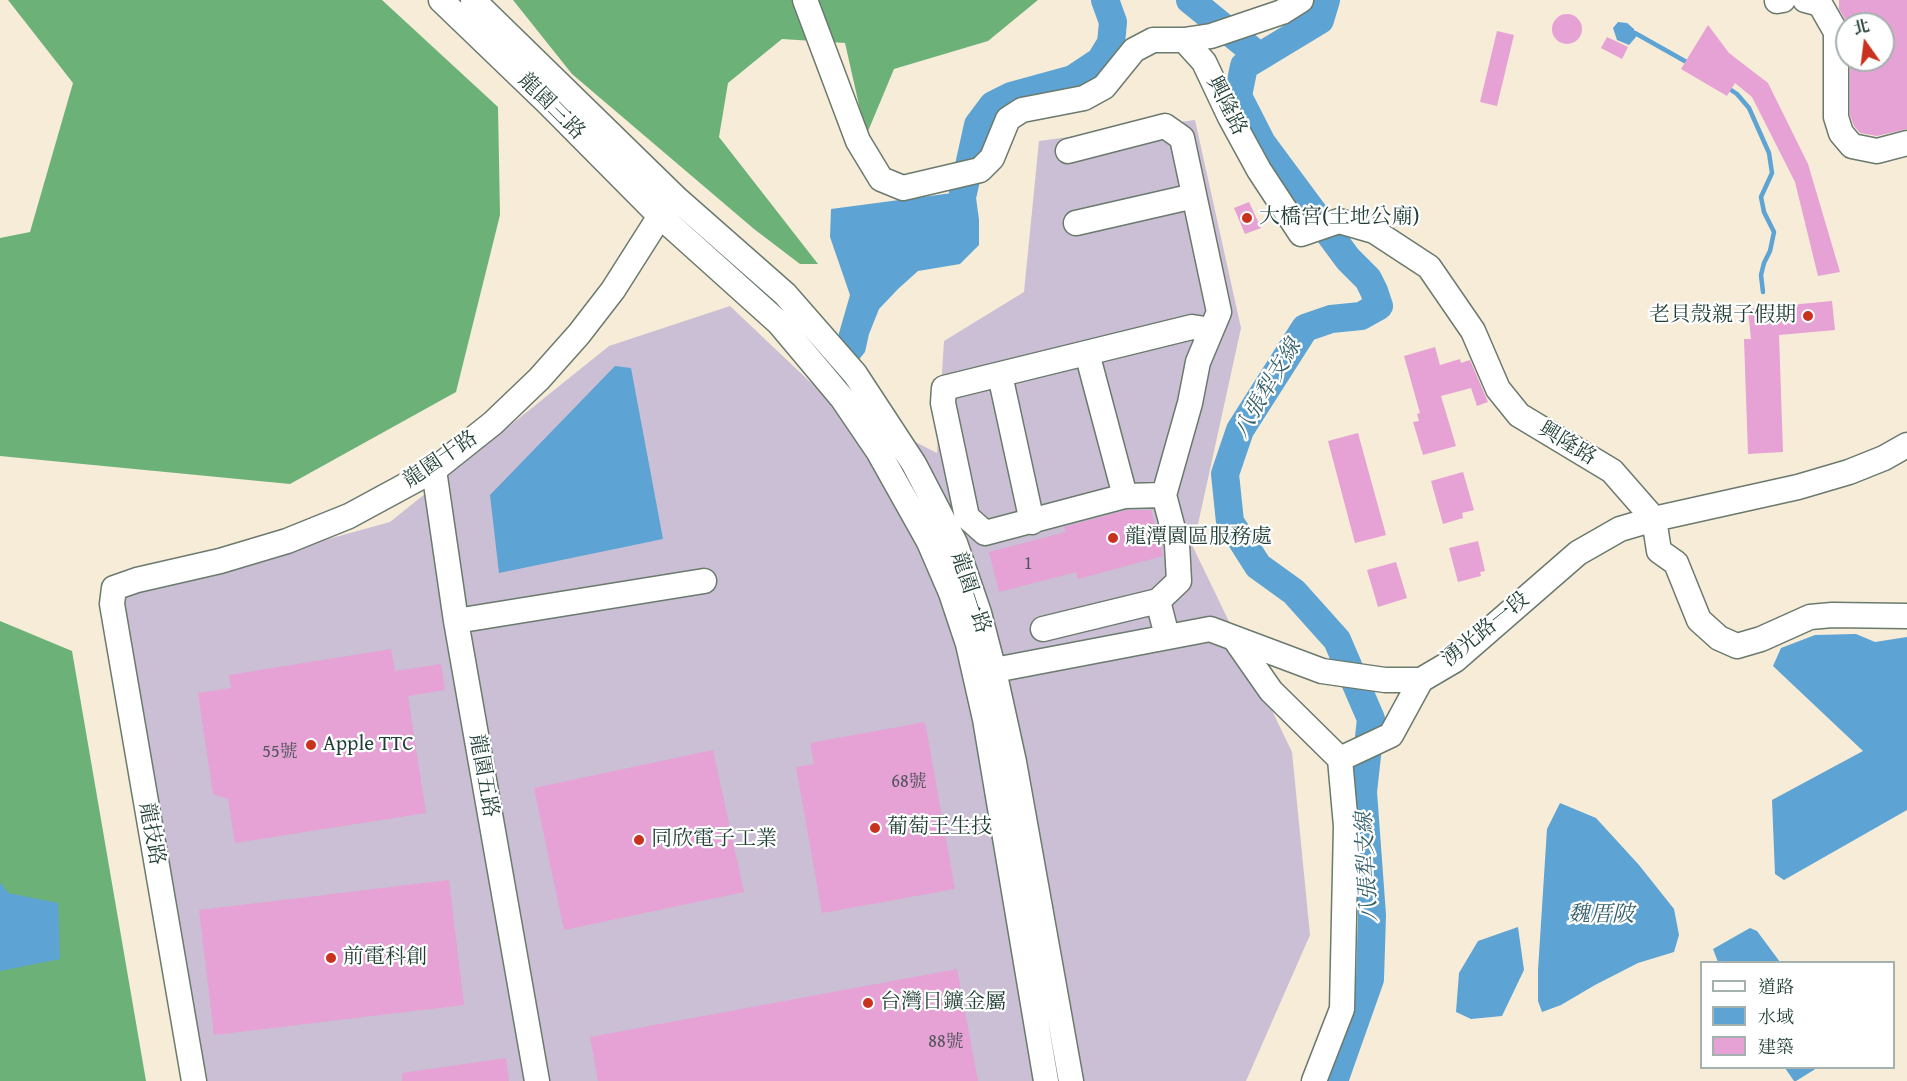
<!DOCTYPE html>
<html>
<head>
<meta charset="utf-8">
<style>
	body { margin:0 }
	#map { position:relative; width:1907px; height:1081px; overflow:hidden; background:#f6ecd8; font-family:"Gentium Book Plus","Noto Serif TC",serif }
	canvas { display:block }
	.legend { position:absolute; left:1700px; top:961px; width:195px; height:108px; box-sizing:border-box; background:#fff; border:2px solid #a5b1ae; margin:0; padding:8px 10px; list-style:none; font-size:18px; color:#1f3d34 }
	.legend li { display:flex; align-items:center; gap:12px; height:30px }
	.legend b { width:30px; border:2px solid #a5b1ae }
	.north { position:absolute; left:1835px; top:12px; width:60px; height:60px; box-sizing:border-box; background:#fff; border:2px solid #a5b1ae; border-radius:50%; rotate:346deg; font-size:16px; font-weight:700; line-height:24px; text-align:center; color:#1f3d34 }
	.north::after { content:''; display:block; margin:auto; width:21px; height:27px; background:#c8321e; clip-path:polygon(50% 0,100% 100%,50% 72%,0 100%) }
</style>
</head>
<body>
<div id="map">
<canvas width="1907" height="1081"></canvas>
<ul class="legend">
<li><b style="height:8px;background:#fff"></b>道路</li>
<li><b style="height:16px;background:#5da3d3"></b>水域</li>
<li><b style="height:16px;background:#e6a1d5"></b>建築</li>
</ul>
<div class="north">北</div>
</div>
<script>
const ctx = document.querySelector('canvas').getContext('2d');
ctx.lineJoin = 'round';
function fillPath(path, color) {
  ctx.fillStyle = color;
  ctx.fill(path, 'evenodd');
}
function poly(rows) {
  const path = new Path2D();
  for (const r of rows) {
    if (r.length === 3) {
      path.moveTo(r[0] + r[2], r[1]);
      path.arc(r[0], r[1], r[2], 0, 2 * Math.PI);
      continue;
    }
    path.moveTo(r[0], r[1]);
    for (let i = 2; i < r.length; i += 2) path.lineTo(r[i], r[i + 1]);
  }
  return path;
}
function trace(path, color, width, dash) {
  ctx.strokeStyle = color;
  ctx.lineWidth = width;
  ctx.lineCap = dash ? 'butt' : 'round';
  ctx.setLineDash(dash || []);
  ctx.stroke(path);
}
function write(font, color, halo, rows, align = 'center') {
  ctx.font = font + ' "Gentium Book Plus","Noto Serif TC",serif';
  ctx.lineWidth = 4.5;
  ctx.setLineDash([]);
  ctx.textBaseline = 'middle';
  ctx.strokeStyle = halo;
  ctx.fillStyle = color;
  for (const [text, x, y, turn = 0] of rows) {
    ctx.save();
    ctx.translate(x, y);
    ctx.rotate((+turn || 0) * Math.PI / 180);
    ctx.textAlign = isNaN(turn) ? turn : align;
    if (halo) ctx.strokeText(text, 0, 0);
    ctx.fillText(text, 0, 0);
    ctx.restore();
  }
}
const industrial = poly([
	[1195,120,1241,328,1193,547,1292,752,1310,935,1246,1081,198,1081,122,596,390,522,609,346,730,306,826,397,937,453,944,341,1024,292,1039,141]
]);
const forest = poly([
	[8,0,382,0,498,107,500,215,456,392,290,484,0,456,0,238,30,232,73,83],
	[513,0,1038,0,988,41,894,69,866,136,845,43,782,39,728,83,719,137,818,264,800,264,754,229,572,74],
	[0,621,72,651,146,1081,0,1081]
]);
const water = poly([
	[1618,22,1627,23,1634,29,1636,37,1629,45,1617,40,1613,28],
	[975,190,979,220,979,245,960,264,918,271,898,289,879,309,869,334,865,352,857,362,837,340,850,295,830,237,831,209],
	[615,366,631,368,663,539,499,573,490,495],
	[1856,634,1875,642,1907,637,1907,810,1784,880,1775,874,1772,800,1863,751,1773,666,1781,648,1815,635],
	[1560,803,1596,818,1639,865,1674,909,1679,935,1674,952,1638,963,1595,985,1561,1005,1542,1012,1538,1001,1538,970,1547,829],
	[0,882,8,893,58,903,60,959,0,971],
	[1518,927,1524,970,1502,1016,1471,1019,1456,1012,1459,973,1478,941],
	[1750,928,1757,931,1780,962,1718,962,1713,949],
	[1785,1068,1817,1068,1796,1081,1794,1081]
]);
const stream = poly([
	[1635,33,1690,64],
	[1728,88,1737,94,1749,108,1769,153,1772,173,1761,197,1764,212,1774,232,1770,251,1764,263,1761,275,1763,292]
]);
const river = poly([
	[1190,0,1259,56],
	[1326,0,1320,20,1244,66,1238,96,1262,143,1348,259,1368,279,1374,291,1379,306,1361,316,1331,319,1305,328,1240,430,1225,474,1230,522,1258,566,1294,592,1337,640,1371,719,1363,792,1372,915,1370,979,1334,1081],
	[963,193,978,125,993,105,1011,96,1073,79,1100,61,1111,43,1113,22,1105,0]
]);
const building = poly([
	[1839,0,1907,0,1907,129,1877,136,1860,133,1854,126,1850,115,1850,60,1883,60,1883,24,1848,24,1839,9],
	[1567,29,15],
	[1708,25,1729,53,1768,83,1808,164,1840,272,1818,276,1795,182,1752,97,1735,83,1727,96,1681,69],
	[1497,31,1514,35,1497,106,1480,102],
	[1607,37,1628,47,1622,59,1601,48],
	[1249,202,1261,228,1245,234,1234,208],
	[1832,301,1835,330,1779,335,1783,452,1748,454,1744,339,1751,339,1748,309],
	[1435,347,1440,365,1460,359,1461,363,1470,360,1488,402,1477,406,1471,388,1441,396,1456,446,1423,455,1413,422,1419,421,1417,414,1420,413,1404,356],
	[1358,433,1386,535,1355,543,1328,441],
	[1463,472,1474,510,1462,513,1463,518,1443,524,1431,481],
	[1127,510,1151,510,1163,556,1078,579,1076,572,999,592,989,552,1066,532,1064,527],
	[1478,541,1485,571,1480,572,1481,576,1458,582,1449,548],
	[1396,562,1407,598,1378,607,1367,570],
	[391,649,395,671,441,664,445,690,408,696,426,813,235,843,228,799,213,794,198,693,231,688,229,675],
	[925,722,955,889,822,913,796,767,814,764,810,743],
	[713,750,744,892,564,930,534,788],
	[449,880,464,1005,214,1035,199,910],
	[957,969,978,1081,598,1081,590,1037],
	[506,1058,509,1081,402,1081,402,1073]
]);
const minor = poly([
	[441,0,547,102,660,216,779,323,842,398,878,451,929,542,951,593,968,644,985,719,1046,1081],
	[473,0,677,199,785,294,855,374,914,464,955,543,979,613,994,671,1014,762,1071,1081],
	[805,0,858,141,881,179,903,188,980,170,992,158,1008,119,1022,110,1084,98,1104,87,1134,50,1153,40,1184,40,1204,62,1230,117,1259,170,1301,234,1339,221,1374,231,1429,267,1473,331,1498,389,1519,415,1612,471,1654,519,1659,551,1676,563,1699,620,1719,638,1737,646,1761,639,1810,617,1832,615,1907,616],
	[1805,0,1820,4,1836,32,1836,117,1841,133,1852,146,1877,151,1907,143],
	[1777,1,1783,0],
	[1184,40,1211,36,1282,12,1301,0],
	[1068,151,1165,126,1182,138,1219,312,1198,362,1190,403,1164,495,1177,544,1179,581,1158,601,1167,636],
	[1076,223,1194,196],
	[1087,353,1125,496],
	[1000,375,1032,522],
	[434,470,456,621,537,1081],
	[1164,495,1125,496,985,533,967,517,943,403,944,388,1192,327,1211,330],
	[456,621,704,581],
	[1043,629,1158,601],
	[1234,638,1271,691,1340,759,1346,826,1342,1009,1314,1081],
	[979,673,1210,629,1322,671,1385,680,1421,680,1455,660,1578,553,1620,529,1654,519,1798,487,1849,472,1884,458,1907,445],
	[1340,759,1391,735,1421,680],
	[194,1081,112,604,114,588,137,580,220,561,287,541,349,516,434,470,493,423,539,379,579,334,613,290,660,216,671,205]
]);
const markers = [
	[1247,218,6,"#c8321e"],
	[1808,316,6,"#c8321e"],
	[1113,538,6,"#c8321e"],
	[311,745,6,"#c8321e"],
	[875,828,6,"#c8321e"],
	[639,840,6,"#c8321e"],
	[331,958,6,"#c8321e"],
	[868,1003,6,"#c8321e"]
];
const numberNames = [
	["1",1028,564],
	["55號",280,752],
	["68號",909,782],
	["88號",946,1042]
];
const streetNames = [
	["興隆路",1226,106,63],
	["龍園三路",551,107,45],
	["興隆路",1567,444,31],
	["龍園十路",441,460,-34],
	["龍園一路",970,593,72],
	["湧光路一段",1486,630,-39],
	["龍園五路",483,776,80],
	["龍技路",151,834,80]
];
const poiNames = [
	["大橋宮(土地公廟)",1259,218],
	["老貝殼親子假期",1796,316,"right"],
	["龍潭園區服務處",1125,538],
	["Apple TTC",323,745],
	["葡萄王生技",887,828],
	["同欣電子工業",651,840],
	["前電科創",343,958],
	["台灣日鑛金屬",880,1003]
];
const waterNames = [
	["八張犁支線",1268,389,-59],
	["八張犁支線",1368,867,-93],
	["魏厝陂",1601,915]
];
fillPath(industrial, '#cbbfd5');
fillPath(forest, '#6cb278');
fillPath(water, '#5da3d3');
trace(stream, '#5da3d3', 4.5);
trace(river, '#5da3d3', 28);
fillPath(building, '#e6a1d5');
trace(minor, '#6a7a6d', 27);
trace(minor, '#fff', 24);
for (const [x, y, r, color] of markers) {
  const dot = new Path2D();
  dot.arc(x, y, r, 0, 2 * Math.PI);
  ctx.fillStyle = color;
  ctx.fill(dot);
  trace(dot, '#fff', 2);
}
write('18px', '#51565c', null, numberNames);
write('21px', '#1f3d34', '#fff', streetNames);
write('21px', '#1f3d34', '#fff', poiNames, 'left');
write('italic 22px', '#35616c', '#fff', waterNames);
</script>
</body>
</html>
